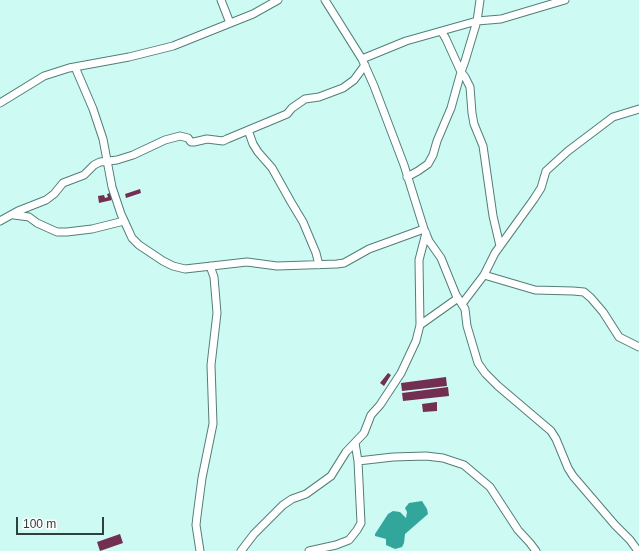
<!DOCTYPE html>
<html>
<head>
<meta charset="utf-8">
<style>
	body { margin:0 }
	#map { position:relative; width:639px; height:551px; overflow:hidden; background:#cdfbf4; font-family:Helvetica,sans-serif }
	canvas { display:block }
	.scale { position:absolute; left:16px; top:517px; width:88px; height:18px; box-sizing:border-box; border:2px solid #2e413e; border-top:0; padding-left:5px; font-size:12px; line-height:14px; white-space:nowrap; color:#2e413e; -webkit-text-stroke:3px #fdfdfd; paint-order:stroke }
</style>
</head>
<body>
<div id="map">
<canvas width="639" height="551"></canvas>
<div class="scale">100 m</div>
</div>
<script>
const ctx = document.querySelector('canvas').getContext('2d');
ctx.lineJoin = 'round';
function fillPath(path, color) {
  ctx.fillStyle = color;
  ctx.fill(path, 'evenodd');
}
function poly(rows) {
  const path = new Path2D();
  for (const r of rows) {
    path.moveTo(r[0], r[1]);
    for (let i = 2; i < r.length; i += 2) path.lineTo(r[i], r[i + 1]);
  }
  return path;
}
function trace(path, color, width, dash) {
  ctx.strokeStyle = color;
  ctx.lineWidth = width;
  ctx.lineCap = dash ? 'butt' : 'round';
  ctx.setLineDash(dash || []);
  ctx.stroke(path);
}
const water = poly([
	[422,501,427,509,428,514,405,534,404,543,402,547,395,549,386,545,386,539,375,536,375,534,388,514,393,511,400,512,406,518,407,512,405,508,409,503]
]);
const building = poly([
	[140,189,141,193,126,198,125,194],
	[110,193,112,200,99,203,98,196,104,195,105,198,108,197,107,194],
	[388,373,391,375,384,386,380,383],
	[446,377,447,386,402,391,401,383],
	[448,387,449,396,403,401,402,393],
	[437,402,437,411,423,412,422,404],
	[120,534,123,543,100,551,97,542]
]);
const minor = poly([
	[221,0,230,23],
	[325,0,362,59,374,86,404,165,424,229,429,241,441,258,456,295,465,309,467,326,478,363,485,373,498,386,551,431,556,439,568,468,573,476,615,525,630,540,638,551],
	[442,32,446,39,461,72,465,77,470,87,472,113,474,124,483,146,493,216,500,246],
	[362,59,406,41,477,21,501,19,565,0],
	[75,67,93,109,103,139,112,187,121,214,127,227,132,238,139,245,163,261,173,266,185,269,247,262,277,266,337,264,344,263,369,249,424,229],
	[0,103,44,76,69,68,129,57,173,46,253,14,278,0],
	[248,130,253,144,258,152,272,168,291,202,303,222,316,253,319,265],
	[407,177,418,171,428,164,433,155,437,141,451,108,461,72,465,61,477,21,480,0],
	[14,215,29,217,37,223,57,232,67,232,92,229,124,221],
	[0,221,18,211,46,200,54,194,63,183,84,175,94,165,100,162,117,160,133,155,165,140,180,136,188,138,191,142,194,142,207,139,223,141,227,139,287,114,292,108,305,99,319,97,343,88,354,80,365,65],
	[484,275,535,290,573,291,584,292,591,298,603,312,619,337,639,347],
	[462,304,484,275,495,253,534,199,541,188,546,171,568,151,613,117,639,109],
	[420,325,458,298],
	[358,461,393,457,426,456,443,458,464,465,490,487,518,530,530,543,536,551],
	[200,551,196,525,197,516,202,478,213,424,211,365,217,313,214,277,210,266],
	[241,551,254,534,283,505,292,499,306,494,331,476,346,452,364,433,371,415,380,405,401,373,416,341,420,325,419,260,426,233],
	[309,551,336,545,349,540,357,530,361,523,358,461,355,443]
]);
fillPath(water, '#32a69a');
fillPath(building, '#722f52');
trace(minor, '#537e78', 9);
trace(minor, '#fff', 7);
</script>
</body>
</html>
